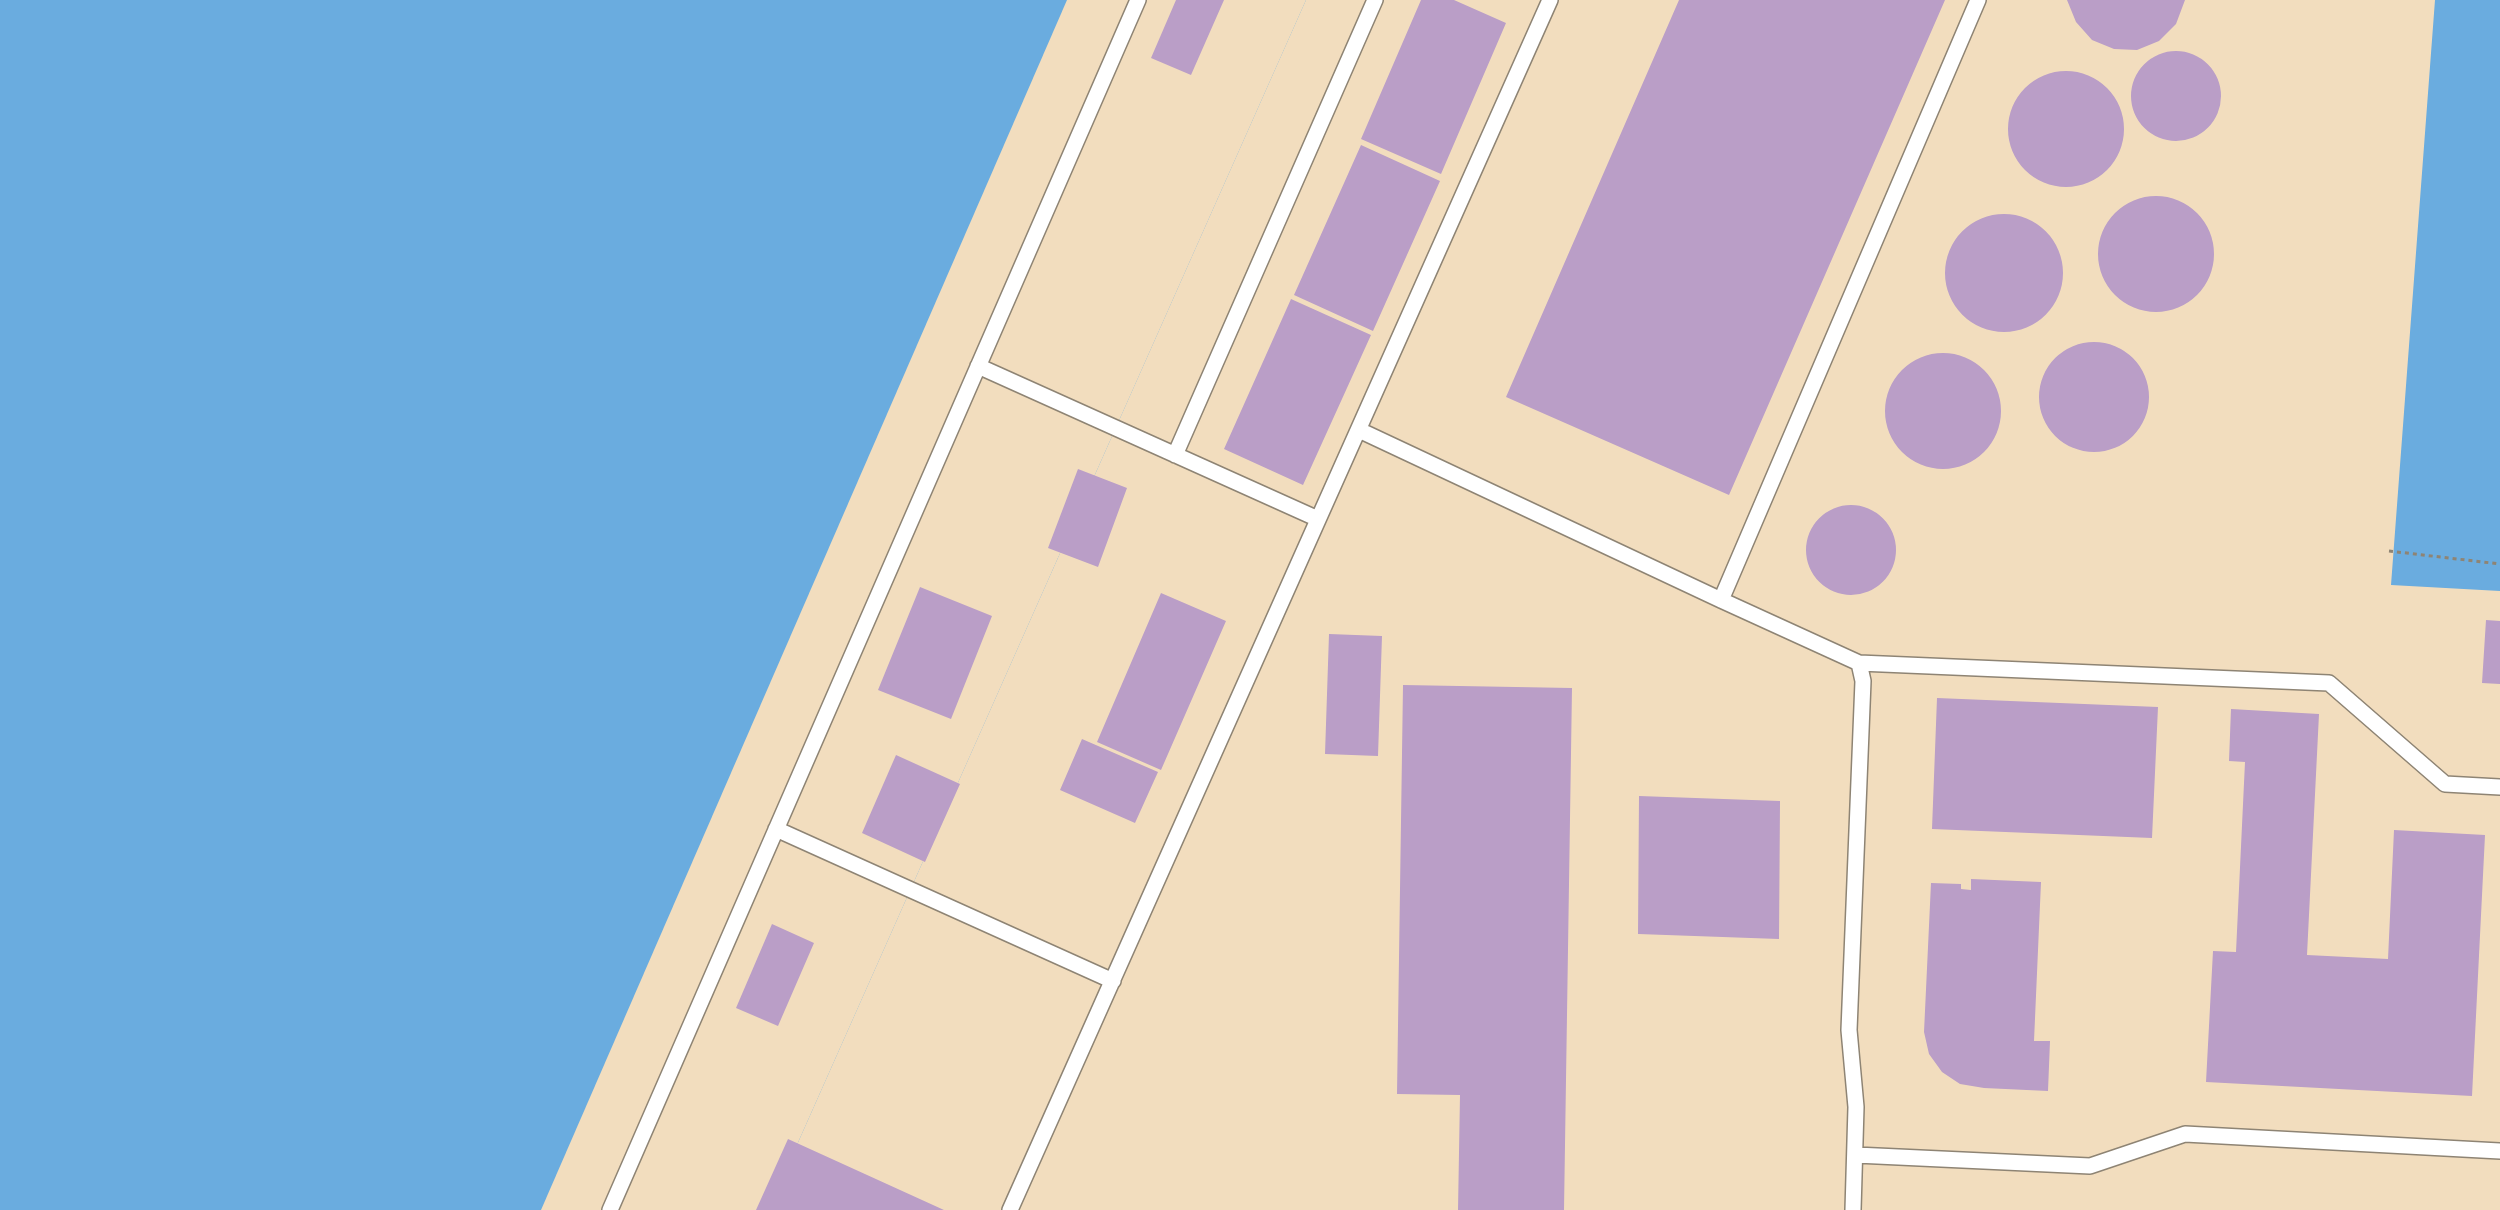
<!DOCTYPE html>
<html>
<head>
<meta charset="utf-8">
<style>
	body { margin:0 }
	canvas { display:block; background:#f2ddbe }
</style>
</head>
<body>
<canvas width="2500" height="1210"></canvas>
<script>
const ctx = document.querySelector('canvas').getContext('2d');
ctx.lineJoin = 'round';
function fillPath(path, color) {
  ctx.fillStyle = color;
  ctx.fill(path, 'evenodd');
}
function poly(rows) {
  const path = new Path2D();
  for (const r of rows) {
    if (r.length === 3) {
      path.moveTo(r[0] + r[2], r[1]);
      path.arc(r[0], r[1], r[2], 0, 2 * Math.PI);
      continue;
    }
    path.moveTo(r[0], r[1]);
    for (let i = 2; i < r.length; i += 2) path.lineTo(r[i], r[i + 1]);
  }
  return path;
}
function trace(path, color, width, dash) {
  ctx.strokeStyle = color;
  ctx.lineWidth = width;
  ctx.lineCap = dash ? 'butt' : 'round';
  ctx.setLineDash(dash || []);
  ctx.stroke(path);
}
const water = poly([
	[0,0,1306,0,768,1210,0,1210],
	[2435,0,2500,0,2500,591,2391,585]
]);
const pier = poly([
	[1067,0,1306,0,768,1210,541,1210]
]);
const building = poly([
	[1176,0,1224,0,1191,75,1151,58],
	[1421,0,1454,0,1506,23,1441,174,1361,139],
	[1679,0,1945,0,1729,495,1506,397],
	[2067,0,2185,0,2176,24,2159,41,2137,50,2114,49,2092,40,2076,22],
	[2176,96,45],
	[2066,129,58],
	[1361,145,1440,181,1373,331,1294,295],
	[2156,254,58],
	[2004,273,59],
	[1291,299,1371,335,1303,485,1224,449],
	[2094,397,55],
	[1943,411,58],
	[1078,469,1127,488,1098,567,1048,548],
	[1851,550,45],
	[920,587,992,616,951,719,878,690],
	[1161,593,1226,621,1161,770,1097,742],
	[2486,620,2500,621,2500,684,2482,683],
	[1329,634,1382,636,1378,756,1325,754],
	[1403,685,1572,688,1564,1210,1458,1210,1460,1095,1397,1094],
	[1937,698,2158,707,2152,838,1932,829],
	[2231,709,2319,714,2307,955,2388,959,2394,830,2485,835,2472,1096,2206,1082,2213,951,2236,952,2245,762,2229,761],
	[1082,739,1158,772,1135,823,1060,790],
	[896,755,960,784,925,862,862,833],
	[1639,796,1780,801,1779,939,1638,934],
	[1971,879,2041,882,2034,1041,2050,1041,2048,1091,1984,1088,1960,1084,1942,1072,1929,1054,1924,1032,1931,883,1961,884,1961,889,1971,890],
	[772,924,814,943,778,1026,736,1008],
	[788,1139,944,1210,756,1210]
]);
const path = poly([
	[2389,551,2500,564]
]);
const service = poly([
	[978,366,1318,519],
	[1359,430,1721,600,1859,663,1863,681,1849,1030,1856,1107,1853,1210],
	[1175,455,1375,0],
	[1721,600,1978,0],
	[1859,663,2329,683,2445,784,2500,787],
	[776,829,1113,981],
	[1856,1155,2090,1166,2185,1134,2500,1151],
	[610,1210,1138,0],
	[1010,1210,1550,0]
]);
fillPath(water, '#6aacdf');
fillPath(pier, '#f2ddbe');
fillPath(building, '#ba9ec7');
trace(service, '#8e8474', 18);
trace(path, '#8e8474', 3, [4, 4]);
trace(service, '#fff', 15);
</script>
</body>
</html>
